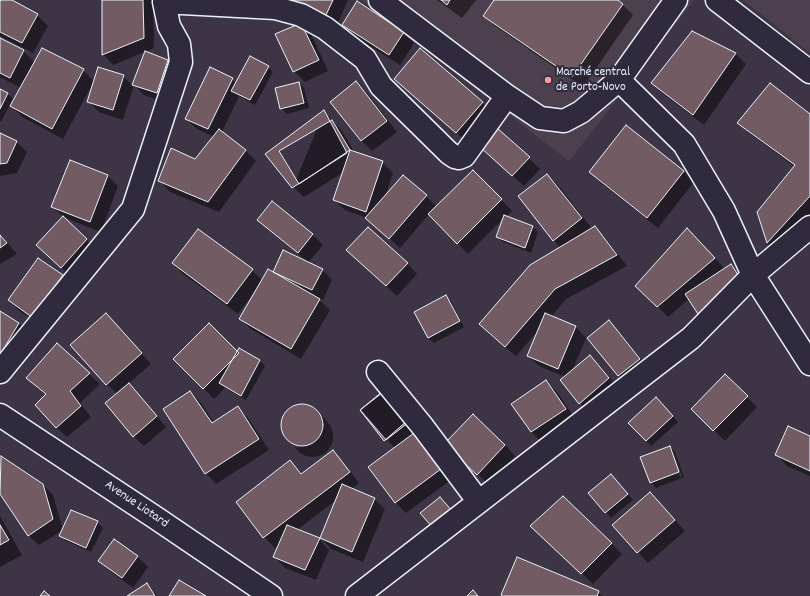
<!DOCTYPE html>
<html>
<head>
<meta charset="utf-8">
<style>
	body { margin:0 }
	canvas { display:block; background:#3d3445 }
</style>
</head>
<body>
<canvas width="810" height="596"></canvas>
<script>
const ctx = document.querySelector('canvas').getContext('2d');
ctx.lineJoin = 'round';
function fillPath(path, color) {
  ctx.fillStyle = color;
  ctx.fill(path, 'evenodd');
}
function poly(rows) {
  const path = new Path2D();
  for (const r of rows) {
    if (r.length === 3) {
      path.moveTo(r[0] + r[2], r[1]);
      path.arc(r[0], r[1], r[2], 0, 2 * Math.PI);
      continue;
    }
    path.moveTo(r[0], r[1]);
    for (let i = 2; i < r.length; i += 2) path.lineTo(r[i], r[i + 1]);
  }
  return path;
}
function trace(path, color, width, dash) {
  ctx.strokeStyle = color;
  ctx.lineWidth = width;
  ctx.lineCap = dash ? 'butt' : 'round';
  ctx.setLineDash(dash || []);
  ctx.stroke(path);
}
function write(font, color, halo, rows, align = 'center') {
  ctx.font = font + ' Dekko,sans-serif';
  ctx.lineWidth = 4;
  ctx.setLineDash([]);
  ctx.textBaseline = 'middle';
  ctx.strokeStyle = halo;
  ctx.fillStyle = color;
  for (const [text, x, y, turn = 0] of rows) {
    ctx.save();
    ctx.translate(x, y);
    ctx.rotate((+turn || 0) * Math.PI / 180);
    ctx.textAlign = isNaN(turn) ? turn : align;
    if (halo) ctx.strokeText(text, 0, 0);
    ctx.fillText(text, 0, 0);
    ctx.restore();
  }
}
const built = poly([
	[361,0,694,0,569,161],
	[743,0,810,0,810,53]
]);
const shadow = poly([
	[2,0,9,0,37,15,48,26,33,53,0,36,0,4],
	[103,0,153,0,154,48,113,65,103,54],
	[275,0,348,0,337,25],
	[437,0,476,0,462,18],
	[495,0,616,0,622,4,633,15,583,87,495,26,484,16],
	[300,24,311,34,328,71,305,82,294,71],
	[343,25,403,32,414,43,400,65,354,36],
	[692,32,736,54,746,64,704,125,662,93,652,83],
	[0,40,23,51,35,63,83,70,94,81,63,139,22,117,12,106,21,88,0,77],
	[145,53,168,61,178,72,167,103,144,95,134,85,123,120,99,112,88,101,123,76,133,86],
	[268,67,273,72,255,105,239,96,222,132,245,150,256,161,219,212,170,192,160,181,196,160,214,137,197,129,186,119,232,79,236,83],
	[299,83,304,88,309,108,287,114,281,108],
	[356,83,367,93,397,132,372,151,362,141,331,102],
	[406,89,482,103,493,113,467,142],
	[0,90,8,94,13,99,1,122,0,121],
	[324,112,342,131,355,153,382,162,393,173,385,197,426,196,437,207,473,171,512,211,505,217,533,227,538,232,531,253,503,242,497,237,504,218,468,254,429,214,400,248,367,218,345,210,334,200,344,172,304,197,293,187],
	[810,115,810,218,778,253,768,243,759,213,795,167,749,133,738,123],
	[626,127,684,172,694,182,658,228,601,183,590,172],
	[498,129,540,169,524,186,492,157],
	[0,134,17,142,27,152,17,173,0,176],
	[71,161,108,176,118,186,101,232,63,217,53,207],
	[547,175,558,185,592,229,595,228,605,238,627,266,566,299,551,317,576,327,586,338,572,371,590,356,601,367,619,389,590,413,580,403,565,377,539,366,528,356,538,331,516,356,490,335,480,324,561,248,553,240],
	[273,202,313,235,323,245,308,263,322,269,332,280,323,300,316,297,330,310,301,359,251,329,240,319,256,292,255,291,238,314,183,274,173,263,252,270,263,281,274,273,283,251,308,262,269,230,258,220],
	[0,234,17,254,0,264],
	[86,239,97,250,72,278,37,245],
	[698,240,725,269,731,266,741,276,753,295,710,324,699,314,689,299,668,317,637,286],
	[358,261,407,263,417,274,397,296],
	[62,276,73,286,44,327,19,311,9,300],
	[446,296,451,301,464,327,434,343,428,338],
	[0,312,19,324,29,334,0,382],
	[609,322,619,332,650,370,630,386,619,376,588,338],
	[116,325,151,364,128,384,139,395,166,427,144,446,133,436,117,394,107,384],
	[57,345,100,384,80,403,91,417,67,437,56,427,46,395,38,389,28,378],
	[239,350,260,361,265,366,246,400,225,388,214,399,175,359,242,357],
	[725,376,757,407,725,441,692,409],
	[546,381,557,392,576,420,542,442,531,432],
	[190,392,201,403,214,423,238,407,248,418,269,450,216,484,206,473],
	[383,392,451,480,406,513,396,503,369,467,395,448,387,440,362,410],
	[661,404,678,422,651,446,630,423],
	[302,405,310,407,315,410,327,421,331,427,333,434,333,441,330,447,326,453,319,456,312,457,306,456,300,453,294,446,298,448,299,447,293,443,293,445,285,437,282,431,281,424,283,418,286,413,290,408,296,406],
	[810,437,810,476,787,466,777,455],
	[505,445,515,456,488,484,456,454],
	[670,447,675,452,684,477,656,488,651,482],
	[671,452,673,452,682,476,680,477],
	[333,452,343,462,359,483,351,489,374,499,385,509,363,562,331,549,321,538,336,500,297,530,319,539,329,550,316,580,285,568,275,557,280,543,275,548,264,537,290,462,302,474],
	[1,458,42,484,53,495,63,530,39,545,28,535,0,492,0,459],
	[611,475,633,500,611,518,606,512],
	[650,493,685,531,648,563,614,525],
	[563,497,622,554,593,584,542,536],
	[0,516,22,555,0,567],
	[97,522,103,528,91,552,66,541,61,536],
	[137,556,148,567,133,588,110,571,100,561],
	[147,585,158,596,129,596],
	[598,592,602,596,503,596,502,595]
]);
const building = poly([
	[1,0,12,0,38,14,22,43,0,32,0,2,1,0],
	[102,0,143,0,144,38,102,55,102,0],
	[289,0,333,0,326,15,289,0],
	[441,0,450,0,447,5,441,0],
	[494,0,618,0,623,4,572,77,483,16,494,0],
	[357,1,404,32,389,55,342,25,357,1],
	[301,23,319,60,293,72,275,34,301,23],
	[692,31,736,53,693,115,651,83,692,31],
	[0,38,24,50,10,78,0,73,0,38],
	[42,48,84,69,52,129,10,106,42,48],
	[420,48,483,102,456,133,394,79,420,48],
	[145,51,168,60,157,93,132,85,145,51],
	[250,56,269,66,250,100,231,91,250,56],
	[98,67,124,75,113,110,87,102,98,67],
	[210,67,233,78,208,129,185,119,210,67],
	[356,81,387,121,361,141,330,102,356,81],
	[299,82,304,103,280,109,275,88,299,82],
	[770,83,810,114,810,196,767,243,757,212,795,165,737,123,770,83],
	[0,89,8,93,0,109,0,89],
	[324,110,347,153,292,188,265,154,324,110],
	[332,120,350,150,299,184,279,151,332,120],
	[626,125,684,171,647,218,589,172,626,125],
	[497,128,530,157,512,176,480,147,497,128],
	[219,129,246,150,208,202,158,181,171,148,195,159,219,129],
	[0,133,17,141,7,163,0,164,0,133],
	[350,150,383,161,366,212,333,200,350,150],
	[70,160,108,175,90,222,51,207,70,160],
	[473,170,502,199,457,244,428,214,473,170],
	[547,174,582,218,553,241,518,196,547,174],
	[403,175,427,195,389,239,365,218,403,175],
	[272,201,313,234,298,253,257,220,272,201],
	[504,215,533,226,525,248,496,237,504,215],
	[63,216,87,239,61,268,36,245,63,216],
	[595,226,617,255,555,289,505,347,479,324,530,265,595,226],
	[368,227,408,263,386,286,346,250,368,227],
	[687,228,715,258,657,307,635,286,687,228],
	[198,229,253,269,227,304,172,263,198,229],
	[0,235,7,243,0,248,0,235],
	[283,250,323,269,312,290,273,272,283,250],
	[38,258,63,275,33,318,8,300,38,258],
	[731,264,744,284,698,314,685,294,731,264],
	[268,269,320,299,291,349,239,319,268,269],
	[446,295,460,321,428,338,414,312,446,295],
	[0,311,19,323,0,355,0,311],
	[106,313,142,353,106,385,70,345,106,313],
	[545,313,576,326,558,369,527,356,545,313],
	[609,320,640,359,618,376,587,338,609,320],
	[209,323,239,353,203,389,173,359,209,323],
	[57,343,90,373,70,391,81,406,56,428,35,405,46,394,26,378,57,343],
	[239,348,260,360,241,396,219,383,239,348],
	[590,355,609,378,579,404,560,380,590,355],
	[725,374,748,396,713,431,691,409,725,374],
	[546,380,566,409,531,432,511,404,546,380],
	[129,383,157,416,133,437,105,403,129,383],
	[190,391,212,423,238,406,259,439,205,474,163,409,190,391],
	[383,391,409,422,386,440,360,410,383,391],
	[382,393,408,420,384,441,360,410,382,393],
	[656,397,673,416,646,441,628,423,656,397],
	[302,425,21],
	[473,414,505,445,477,475,444,444,473,414],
	[788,426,810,436,810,471,775,455,788,426],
	[414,433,441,469,395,503,368,467,414,433],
	[670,446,679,472,650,483,640,457,670,446],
	[333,450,350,472,263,538,236,502,290,460,301,474,333,450],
	[1,456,43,484,53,519,28,536,0,494,1,456],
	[611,474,628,494,605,513,588,493,611,474],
	[342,484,375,498,352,552,320,538,342,484],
	[650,492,675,520,637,553,612,525,650,492],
	[563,496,612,543,581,574,530,526,563,496],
	[440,497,453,512,433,528,420,513,440,497],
	[71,510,98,521,86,548,59,536,71,510],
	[0,525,9,540,0,545,0,525],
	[287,525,320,538,305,570,273,557,287,525],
	[114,539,138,556,122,578,98,561,114,539],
	[517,557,599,591,597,596,503,596,501,595,517,557],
	[179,580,206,596,169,596,179,580],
	[147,583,155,596,127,596,147,583],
	[473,590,478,596,467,596,473,590],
	[44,591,50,596,40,596,44,591]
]);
const minor = poly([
	[380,0,507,96,540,118,564,121,581,112,619,80,676,0],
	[164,2,275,8,301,15,325,28,365,59,381,86,449,153,455,157,459,158,464,156,507,96],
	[619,80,684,144,724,211,753,275,810,364],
	[0,372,133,209,181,62,179,44,169,26,164,2,165,0],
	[378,372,423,427,479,502],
	[357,596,691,338,753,275,810,227]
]);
const tertiary = poly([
	[0,415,156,518,271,596]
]);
const secondary = poly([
	[717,0,810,72]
]);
const markers = [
	[548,80,4,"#ff9aa2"]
];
const poiNames = [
	["Marché central",556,73],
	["de Porto-Novo",556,88]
];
const streetNames = [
	["Avenue Liotard",136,505,34]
];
fillPath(built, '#4d404e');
fillPath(shadow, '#0007');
fillPath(building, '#735b63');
trace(building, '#e8f1f8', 1);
trace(minor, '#e8f1f8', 25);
trace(tertiary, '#e8f1f8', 25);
trace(secondary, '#e8f1f8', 25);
trace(minor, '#2f2a3d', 22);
trace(tertiary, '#2f2a3d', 22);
trace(secondary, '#2f2a3d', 22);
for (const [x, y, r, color] of markers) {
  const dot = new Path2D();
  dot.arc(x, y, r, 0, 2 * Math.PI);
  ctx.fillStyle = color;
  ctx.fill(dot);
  trace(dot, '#2f2a3d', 1.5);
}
write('13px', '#e8f1f8', '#2f2a3d', poiNames, 'left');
write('13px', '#e8f1f8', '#2f2a3d', streetNames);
</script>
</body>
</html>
